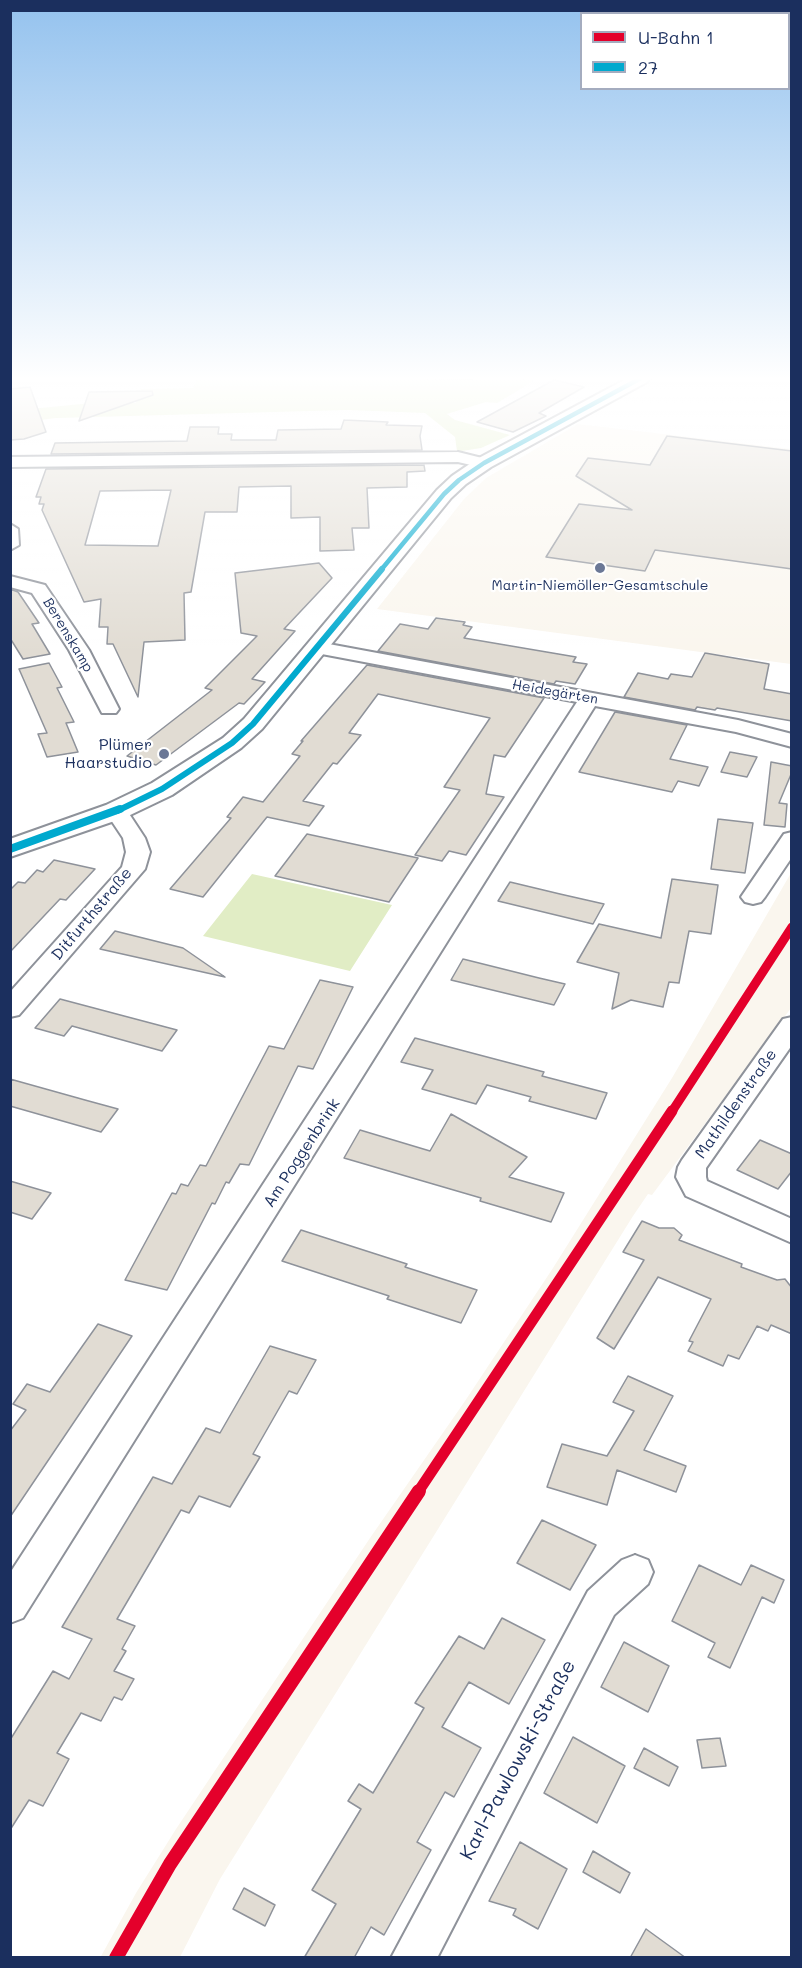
<!DOCTYPE html>
<html>
<head>
<meta charset="utf-8">
<style>
	body { margin:0 }
	#map { position:relative; width:802px; height:1968px; overflow:hidden; background:#fff; font-family:Mali,sans-serif }
	canvas { display:block }
	.frame { position:absolute; inset:0; border:12px solid #1b2f5e; pointer-events:none }
	.legend { position:absolute; left:580px; top:12px; width:210px; height:78px; box-sizing:border-box; background:#fff; border:2px solid #a4acbf; margin:0; padding:8px 10px; list-style:none; font-size:18px; color:#1b2f5e }
	.legend li { display:flex; align-items:center; gap:12px; height:30px }
	.legend b { width:30px; border:2px solid #a4acbf }
</style>
</head>
<body>
<div id="map">
<canvas width="802" height="1968"></canvas>
<div class="frame"></div>
<ul class="legend">
<li><b style="height:8px;background:#e4002b"></b>U-Bahn 1</li>
<li><b style="height:8px;background:#00a9ce"></b>27</li>
</ul>
</div>
<script>
const ctx = document.querySelector('canvas').getContext('2d');
ctx.lineJoin = 'round';
function fillPath(path, color) {
  ctx.fillStyle = color;
  ctx.fill(path, 'evenodd');
}
function poly(rows) {
  const path = new Path2D();
  for (const r of rows) {
    path.moveTo(r[0], r[1]);
    for (let i = 2; i < r.length; i += 2) path.lineTo(r[i], r[i + 1]);
  }
  return path;
}
function trace(path, color, width, dash) {
  ctx.strokeStyle = color;
  ctx.lineWidth = width;
  ctx.lineCap = dash ? 'butt' : 'round';
  ctx.setLineDash(dash || []);
  ctx.stroke(path);
}
function write(font, color, halo, rows, align = 'center') {
  ctx.font = font + ' Mali,sans-serif';
  ctx.lineWidth = 4.5;
  ctx.setLineDash([]);
  ctx.textBaseline = 'middle';
  ctx.strokeStyle = halo;
  ctx.fillStyle = color;
  for (const [text, x, y, turn = 0] of rows) {
    ctx.save();
    ctx.translate(x, y);
    ctx.rotate((+turn || 0) * Math.PI / 180);
    ctx.textAlign = isNaN(turn) ? turn : align;
    if (halo) ctx.strokeText(text, 0, 0);
    ctx.fillText(text, 0, 0);
    ctx.restore();
  }
}
const built = poly([
	[578,424,791,449,791,664,377,609,464,499,486,478],
	[791,873,791,1008,652,1195,648,1194,633,1216,220,1879,180,1957,100,1958,136,1893,176,1829,370,1538,465,1401,553,1268,672,1078]
]);
const green = poly([
	[197,378,520,380,539,378,497,403,486,402,447,414,455,420,510,435,481,448,462,451,457,451,455,437,425,413,348,410,56,418,11,424,11,411,91,403,136,403,141,389,193,388],
	[252,874,392,905,350,971,203,936]
]);
const building = poly([
	[554,380,584,387,539,413,546,416,513,432,477,422,554,380],
	[30,387,46,432,24,439,10,440,10,389,30,387],
	[152,391,153,395,79,421,89,392,152,391],
	[344,420,388,422,386,425,422,426,420,436,422,450,51,454,55,443,187,441,190,427,219,427,218,434,232,434,231,440,276,440,278,430,341,429,344,420],
	[667,436,792,451,792,569,655,550,645,571,546,557,579,504,632,510,576,476,588,458,650,465,667,436],
	[424,465,425,471,407,472,407,487,367,488,369,528,352,528,354,550,320,551,320,517,291,518,291,486,239,487,237,512,205,512,191,592,184,593,185,640,144,642,138,697,113,644,107,644,108,627,99,627,101,599,84,602,42,510,44,504,39,504,41,497,36,497,46,469,424,465],
	[171,490,158,546,85,545,100,491,171,490],
	[319,563,332,578,284,629,295,631,252,679,265,682,244,704,239,703,156,765,127,756,212,690,205,688,257,636,241,633,235,573,319,563],
	[10,589,18,592,39,623,32,624,50,654,23,659,10,638,10,589],
	[436,618,465,622,463,625,472,627,464,638,576,657,573,662,587,664,575,684,556,681,554,684,378,651,400,624,428,629,436,618],
	[705,653,769,664,764,689,792,694,792,721,717,708,715,710,697,707,695,710,624,697,638,673,668,679,671,674,692,677,705,653],
	[49,663,62,687,57,688,74,722,66,723,78,752,47,757,38,734,47,733,19,669,49,663],
	[367,665,544,698,505,757,494,755,486,794,504,797,466,855,449,851,442,861,415,855,460,790,444,787,490,718,378,694,349,733,361,735,337,764,333,763,303,801,324,806,309,826,267,817,203,897,170,889,231,818,227,817,243,797,263,802,300,756,292,754,303,741,301,741,367,665],
	[615,712,687,725,670,759,708,767,699,786,678,781,672,792,579,772,615,712],
	[730,752,757,757,747,777,721,772,730,752],
	[771,762,792,766,792,772,779,803,787,804,785,827,764,825,771,762],
	[718,819,753,823,745,873,711,869,718,819],
	[307,834,418,858,389,902,275,876,307,834],
	[54,860,95,869,66,900,60,899,10,952,10,890,18,882,25,883,37,870,43,872,54,860],
	[672,879,718,885,711,934,689,931,679,983,669,982,663,1007,631,1000,612,1009,619,973,577,962,599,924,661,938,672,879],
	[510,882,560,894,604,904,593,924,498,901,510,882],
	[115,931,183,948,225,977,100,949,115,931],
	[463,959,539,978,565,984,554,1005,451,980,463,959],
	[320,980,353,987,313,1069,298,1066,249,1165,240,1164,229,1183,226,1182,215,1204,212,1203,167,1290,125,1280,172,1193,176,1194,181,1184,188,1186,200,1165,206,1166,269,1046,284,1049,320,980],
	[60,999,109,1012,177,1030,162,1051,72,1026,64,1036,35,1028,60,999],
	[415,1038,544,1072,542,1076,607,1093,596,1119,529,1101,531,1097,487,1085,476,1104,422,1089,433,1070,401,1062,415,1038],
	[10,1079,85,1100,118,1109,101,1132,10,1106,10,1079],
	[451,1114,527,1157,509,1177,564,1193,551,1222,480,1201,481,1198,344,1158,360,1130,430,1151,451,1114],
	[760,1140,792,1154,792,1171,778,1189,737,1170,760,1140],
	[10,1181,51,1193,32,1219,10,1212,10,1181],
	[642,1221,659,1228,674,1228,682,1235,679,1240,742,1264,741,1267,777,1280,785,1279,792,1288,792,1334,771,1325,768,1331,757,1326,739,1359,728,1355,723,1366,688,1351,693,1342,689,1341,711,1299,658,1277,614,1349,597,1338,644,1260,623,1252,642,1221],
	[301,1230,407,1264,405,1267,477,1290,461,1323,387,1299,389,1296,282,1261,301,1230],
	[98,1324,132,1336,10,1517,10,1431,26,1410,13,1404,27,1384,50,1392,98,1324],
	[270,1346,316,1360,297,1394,289,1391,253,1454,260,1457,230,1507,199,1496,189,1513,181,1510,117,1619,135,1626,122,1649,126,1651,114,1671,134,1679,122,1700,114,1697,101,1721,81,1713,57,1753,69,1759,43,1806,29,1800,10,1830,10,1740,53,1671,69,1679,92,1639,62,1627,153,1477,172,1484,206,1428,220,1433,270,1346],
	[628,1376,673,1396,644,1450,686,1466,676,1492,617,1470,607,1505,547,1487,562,1444,607,1456,634,1411,613,1402,628,1376],
	[542,1520,596,1545,570,1590,517,1563,542,1520],
	[699,1565,741,1585,751,1565,784,1580,774,1603,762,1597,730,1668,708,1657,715,1643,672,1621,699,1565],
	[502,1618,545,1640,509,1704,469,1682,442,1727,481,1748,454,1797,445,1792,417,1842,431,1850,384,1935,371,1927,354,1958,304,1958,336,1904,312,1890,361,1809,348,1801,359,1784,373,1793,424,1708,415,1703,459,1636,484,1649,502,1618],
	[624,1642,669,1666,648,1712,601,1687,624,1642],
	[573,1737,625,1766,597,1823,544,1793,573,1737],
	[720,1738,726,1766,702,1768,697,1740,720,1738],
	[644,1748,678,1767,669,1786,634,1768,644,1748],
	[520,1842,567,1869,538,1929,513,1915,516,1909,489,1901,520,1842],
	[593,1851,630,1873,620,1893,583,1872,593,1851],
	[244,1888,275,1905,265,1926,233,1909,244,1888],
	[646,1929,686,1958,630,1958,646,1929]
]);
const minor = poly([
	[458,452,490,460,492,463,484,468,458,462,10,467,10,457,458,452],
	[10,524,18,529,19,545,10,550,10,524],
	[10,576,45,585,89,650,119,709,116,713,102,713,69,650,32,593,10,587,10,576],
	[318,642,738,720,792,734,792,747,736,732,595,706,23,1618,10,1623,10,1573,577,702,311,652,308,648,311,644,318,642],
	[116,804,124,806,145,838,150,852,145,869,19,1015,10,1017,10,992,122,867,126,852,123,838,105,811,108,806,116,804],
	[792,832,792,857,765,897,761,902,753,904,745,902,741,897,784,834,792,832],
	[792,1017,792,1045,706,1168,706,1177,707,1181,792,1219,792,1243,686,1196,676,1177,678,1167,682,1160,783,1019,792,1017],
	[635,1555,648,1560,653,1572,648,1584,614,1615,437,1958,391,1958,588,1591,622,1560,635,1555]
]);
const tertiary = poly([
	[628,378,650,378,647,382,491,467,466,484,451,498,262,729,241,748,172,795,126,817,10,857,10,839,106,805,152,783,223,738,244,719,437,490,452,476,477,459,628,378]
]);
const bus1Far2 = poly([
	[381,570,444,494,459,480,484,463,641,378]
]);
const bus1Far1 = poly([
	[117,811,162,789,232,743,253,724,382,569]
]);
const bus1 = poly([
	[10,849,120,809]
]);
const metro1Far2 = poly([
	[671,1113,792,927]
]);
const metro1Far1 = poly([
	[418,1492,672,1111]
]);
const metro1 = poly([
	[116,1958,170,1864,419,1491]
]);
const markers = [
	[600,568,6,"#6b7896"],
	[164,754,6,"#6b7896"]
];
const farPoinames = [
	["Martin-Niemöller-Gesamtschule",600,586]
];
const farStreetnames = [
	["Berenskamp",68,635,59],
	["Heidegärten",555,692,10]
];
const poiNames = [
	["Plümer",152,745],
	["Haarstudio",152,763]
];
const streetNames = [
	["Ditfurthstraße",92,914,-50],
	["Mathildenstraße",736,1104,-55],
	["Am Poggenbrink",302,1153,-57]
];
const nearStreetnames = [
	["Karl-Pawlowski-Straße",518,1760,-62]
];
fillPath(built, '#faf6ee');
fillPath(green, '#e1edc5');
fillPath(building, '#e1dcd3');
trace(building, '#8e929a', 1.5);
trace(minor, '#8e929a', 4);
trace(tertiary, '#8e929a', 4);
fillPath(minor, '#fff');
fillPath(tertiary, '#fff');
trace(bus1Far2, '#00a9ce', 4.5);
trace(bus1Far1, '#00a9ce', 6);
trace(bus1, '#00a9ce', 8);
trace(metro1Far2, '#e4002b', 9);
trace(metro1Far1, '#e4002b', 11);
trace(metro1, '#e4002b', 14);
const sky = ctx.createLinearGradient(0, 0, 0, 653);
sky.addColorStop(0, '#94c2ee');
sky.addColorStop(0.58, '#fff');
sky.addColorStop(1, '#ffffff00');
ctx.fillStyle = sky;
ctx.fillRect(0, 0, 802, 653);
for (const [x, y, r, color] of markers) {
  const dot = new Path2D();
  dot.arc(x, y, r, 0, 2 * Math.PI);
  ctx.fillStyle = color;
  ctx.fill(dot);
  trace(dot, '#fff', 2);
}
write('14px', '#1b2f5e', '#fff', farPoinames);
write('14px', '#1b2f5e', '#fff', farStreetnames);
write('16px', '#1b2f5e', '#fff', poiNames, 'right');
write('16px', '#1b2f5e', '#fff', streetNames);
write('20px', '#1b2f5e', '#fff', nearStreetnames);
</script>
</body>
</html>
